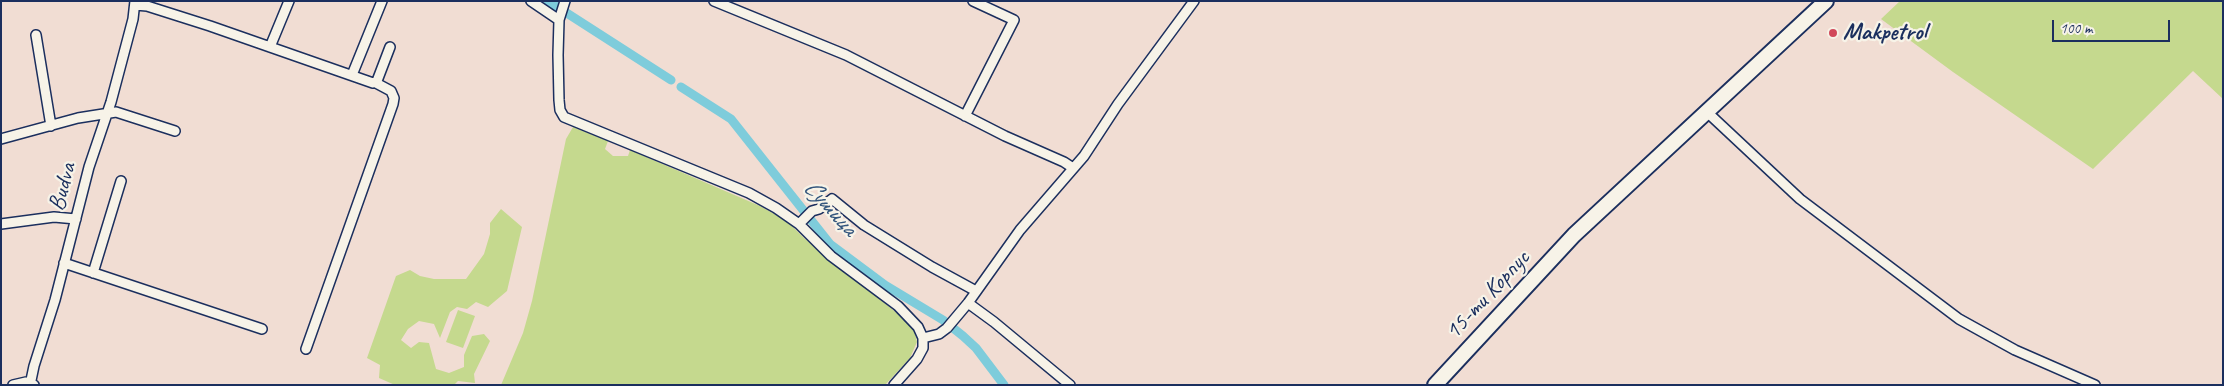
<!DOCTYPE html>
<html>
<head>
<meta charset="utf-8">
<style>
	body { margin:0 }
	#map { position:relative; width:2224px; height:386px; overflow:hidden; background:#f1ddd3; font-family:Caveat,sans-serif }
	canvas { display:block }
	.frame { position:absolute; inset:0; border:2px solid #1b2f5e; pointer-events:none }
	.scale { position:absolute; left:2052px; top:20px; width:118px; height:22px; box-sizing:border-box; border:2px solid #1b2f5e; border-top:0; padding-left:6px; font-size:15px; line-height:18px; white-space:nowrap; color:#1b2f5e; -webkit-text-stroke:4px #f7f3e8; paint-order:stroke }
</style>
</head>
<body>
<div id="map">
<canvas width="2224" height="386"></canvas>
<div class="frame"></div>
<div class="scale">100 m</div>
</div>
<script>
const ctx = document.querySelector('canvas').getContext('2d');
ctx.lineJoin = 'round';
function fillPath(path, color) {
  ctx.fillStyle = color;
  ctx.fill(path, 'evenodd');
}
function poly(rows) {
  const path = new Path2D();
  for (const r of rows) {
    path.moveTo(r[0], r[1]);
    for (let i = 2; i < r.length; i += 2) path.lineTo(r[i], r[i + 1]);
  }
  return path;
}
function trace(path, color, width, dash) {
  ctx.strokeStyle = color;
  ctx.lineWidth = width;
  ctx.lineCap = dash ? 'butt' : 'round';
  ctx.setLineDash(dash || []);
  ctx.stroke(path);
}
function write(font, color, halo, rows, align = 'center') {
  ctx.font = font + ' Caveat,sans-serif';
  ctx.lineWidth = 4.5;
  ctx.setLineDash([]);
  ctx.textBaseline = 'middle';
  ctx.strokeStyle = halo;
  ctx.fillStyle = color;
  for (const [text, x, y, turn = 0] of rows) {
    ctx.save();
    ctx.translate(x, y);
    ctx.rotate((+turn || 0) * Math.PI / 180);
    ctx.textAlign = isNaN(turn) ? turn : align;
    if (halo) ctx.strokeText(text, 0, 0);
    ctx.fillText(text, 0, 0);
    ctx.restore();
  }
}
const green = poly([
	[1900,1,2223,1,2223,99,2193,71,2093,169,1953,72,1881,19],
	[573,127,608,141,605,149,613,156,628,156,630,150,760,206,787,221,804,238,898,314,914,329,917,342,910,358,885,385,501,385,523,333,532,301,566,139],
	[501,209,522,227,507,291,488,307,476,302,467,309,457,307,450,312,440,338,434,324,419,321,408,329,401,340,411,348,419,342,429,343,436,369,449,373,464,367,464,355,472,336,484,334,490,341,474,374,475,383,458,381,454,385,395,385,379,378,380,365,367,358,396,276,410,270,420,276,434,279,466,279,484,254,490,234,490,223],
	[458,310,475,316,463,348,446,342]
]);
const canal = poly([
	[548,1,671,80],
	[681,87,731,119,830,244,885,285,943,320,963,336,976,348,1004,385]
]);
const minor = poly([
	[531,1,559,20],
	[565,1,559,20,558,55,559,100,560,110,564,117,749,193,776,208,799,224,831,256,898,306,918,327,923,338,923,348,917,359,894,385],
	[714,1,846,55,1005,136,1064,162,1073,168],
	[135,5,147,6,210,26,373,83,377,81,390,47],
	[36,35,51,126],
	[270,47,289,1],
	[352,75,382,1],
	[1707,112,1800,199,1959,319,2015,350,2095,385],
	[965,116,1014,20,973,1],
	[1,139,78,118,116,112,175,131],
	[1,224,54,217,76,219],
	[799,224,812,211,819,209,832,199,864,225,932,267,976,291],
	[64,263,262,329],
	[93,273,121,181],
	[968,303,994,322,1070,385],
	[923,338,939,334,947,328,968,303,1020,230,1084,156,1118,104,1194,1],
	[306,349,393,104,394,98,391,91,376,83],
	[13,385,26,382,34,385],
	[30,385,34,366,55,300,89,167,111,102,133,19,135,1]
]);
const primary = poly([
	[1435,385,1574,235,1826,1]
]);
const markers = [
	[1833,33,5,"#d1495b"]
];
const poiNames = [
	["Makpetrol",1843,33]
];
const streetNames = [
	["Budva",63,187,-75],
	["15-ти Корпус",1488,295,-47]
];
const waterNames = [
	["Сушица",830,208,48]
];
fillPath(green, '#c5d98e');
trace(canal, '#7eccdb', 9);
trace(minor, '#1b2f5e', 12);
trace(primary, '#1b2f5e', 18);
trace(minor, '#f7f3e8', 9);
trace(primary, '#f7f3e8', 14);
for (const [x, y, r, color] of markers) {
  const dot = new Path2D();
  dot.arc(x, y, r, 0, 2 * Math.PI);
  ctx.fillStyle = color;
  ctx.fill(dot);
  trace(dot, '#f7f3e8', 2);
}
write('bold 24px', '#1b2f5e', '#f7f3e8', poiNames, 'left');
write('24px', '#1b2f5e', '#f7f3e8', streetNames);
write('italic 25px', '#34567d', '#f7f3e8', waterNames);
</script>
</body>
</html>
